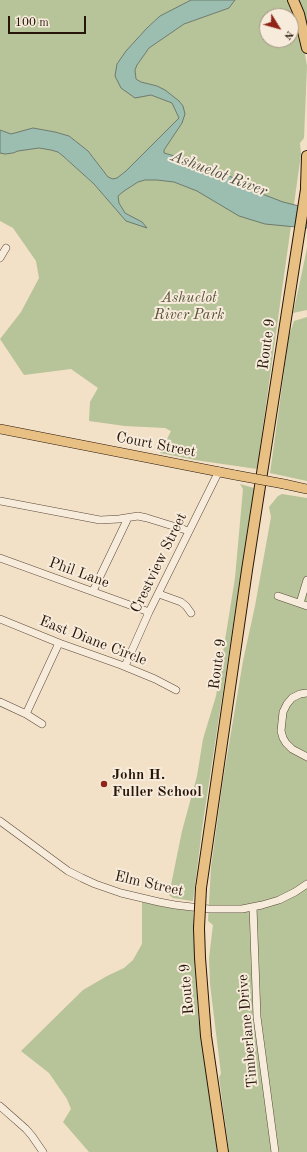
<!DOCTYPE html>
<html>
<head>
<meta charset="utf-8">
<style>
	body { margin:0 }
	#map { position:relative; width:307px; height:1152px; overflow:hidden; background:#f2e0c7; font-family:"Old Standard TT",serif }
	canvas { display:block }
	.north { position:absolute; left:259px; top:8px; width:40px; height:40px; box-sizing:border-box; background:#f7ebdb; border:1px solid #a39587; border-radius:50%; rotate:127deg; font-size:11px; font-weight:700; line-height:16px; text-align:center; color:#261508 }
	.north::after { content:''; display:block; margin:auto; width:14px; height:18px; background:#8f2418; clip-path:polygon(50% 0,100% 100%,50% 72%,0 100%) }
	.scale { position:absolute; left:8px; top:16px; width:78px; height:18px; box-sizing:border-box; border:2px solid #261508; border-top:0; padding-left:5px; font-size:12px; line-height:14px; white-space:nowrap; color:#261508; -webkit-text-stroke:3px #f7ebdb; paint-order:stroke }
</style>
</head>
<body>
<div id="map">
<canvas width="307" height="1152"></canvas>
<div class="north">N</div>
<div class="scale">100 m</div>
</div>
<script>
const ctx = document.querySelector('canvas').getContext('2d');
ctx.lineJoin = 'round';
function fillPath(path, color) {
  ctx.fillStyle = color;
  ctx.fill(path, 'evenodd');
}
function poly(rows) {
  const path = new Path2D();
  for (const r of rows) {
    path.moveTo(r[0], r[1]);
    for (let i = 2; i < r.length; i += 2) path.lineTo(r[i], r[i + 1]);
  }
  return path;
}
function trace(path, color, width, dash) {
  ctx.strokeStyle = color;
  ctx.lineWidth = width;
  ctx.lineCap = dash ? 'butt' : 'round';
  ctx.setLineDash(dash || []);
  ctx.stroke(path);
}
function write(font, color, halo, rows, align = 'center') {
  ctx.font = font + ' "Old Standard TT",serif';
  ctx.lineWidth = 4;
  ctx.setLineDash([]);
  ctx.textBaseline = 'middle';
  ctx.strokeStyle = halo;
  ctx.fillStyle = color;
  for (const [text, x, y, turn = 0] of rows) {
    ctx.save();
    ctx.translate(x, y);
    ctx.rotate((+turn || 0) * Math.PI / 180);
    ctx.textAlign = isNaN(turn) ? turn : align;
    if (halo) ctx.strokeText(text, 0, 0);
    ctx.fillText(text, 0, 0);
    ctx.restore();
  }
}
const green = poly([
	[0,0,191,0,160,16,147,28,126,51,117,64,151,95,172,103,179,118,126,171,117,179,113,179,108,177,88,151,69,136,55,132,33,128,11,134,0,130],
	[235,0,290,0,302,38,307,66,304,138,300,143,301,154,257,469,195,460,160,453,171,431,165,428,125,426,89,421,90,402,98,388,71,369,24,375,0,339,21,312,39,278,36,261,13,228,0,221,0,153,5,154,13,153,18,151,40,148,51,150,58,152,63,156,94,184,126,221,142,222,125,213,119,203,118,196,124,191,138,182,145,180,157,180,174,182,192,189,220,171,203,164,164,153,164,150,182,123,179,101,157,86,141,82,136,79,135,70,137,65,149,48,184,24,229,8],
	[267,16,291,16,291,40,267,40],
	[297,0,307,0,307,24,304,14],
	[307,248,307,310,293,313,301,277],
	[307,317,307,481,270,473,289,336,294,321],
	[240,484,254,488,203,822,193,901,192,901,173,898,169,895,182,831,197,776,203,739,216,696,235,578,243,489],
	[282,494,307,498,307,1152,229,1152,219,1077,221,1074,210,984,209,958,213,925,208,921,211,867,223,780,243,661,255,606,271,517,269,507,278,496],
	[142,902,165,907,193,911,198,1016,217,1152,89,1152,63,1122,71,1109,67,1099,49,1073,21,1051,83,990,107,976,124,968,133,960,142,944]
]);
const water = poly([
	[191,0,235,0,229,8,184,24,149,48,137,65,135,70,136,79,141,82,157,86,165,90,179,101,183,106,185,114,182,123,164,150,164,153,203,164,221,171,257,192,283,202,307,208,307,228,265,224,239,216,197,191,174,182,157,180,145,180,138,182,124,191,118,196,119,203,125,213,142,222,147,228,126,221,94,184,63,156,58,152,51,150,39,148,18,151,13,153,5,154,0,153,0,130,11,134,33,128,55,132,69,136,88,151,108,177,113,179,117,178,126,171,179,118,172,103,151,95,135,98,121,88,115,76,117,64,126,51,147,28,160,16,191,0]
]);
const minor = poly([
	[0,258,6,248],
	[0,501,100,520,119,519,138,516,147,518,189,531],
	[0,558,149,612],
	[93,591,128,518],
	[159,594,181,602,186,606,191,613],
	[278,596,307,606],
	[300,603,307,580],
	[0,619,59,643,121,665,155,679,176,690],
	[125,666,149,612,219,471],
	[307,693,300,694,292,698,287,704,283,712,281,731,283,738,286,743,292,749,307,757],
	[0,702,26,714,42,724],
	[26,714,59,643],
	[0,821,68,871,82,878,95,884,121,893,159,902,175,905,209,909,242,909,262,905,279,900,295,892,307,884],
	[253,907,257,1017,275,1152],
	[0,1106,26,1129,32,1136,43,1152]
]);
const major = poly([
	[0,429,235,475],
	[284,484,307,489]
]);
const highway = poly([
	[293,0,299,14,307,48],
	[306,187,307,156],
	[201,888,247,570,307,183],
	[199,928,200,958,206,1036,223,1152]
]);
const majorBridge = poly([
	[235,475,284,484]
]);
const highwayBridge = poly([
	[199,928,201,888]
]);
const markers = [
	[104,784,4,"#8f2418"]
];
const parkNames = [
	["Ashuelot",189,298],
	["River Park",189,315]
];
const streetNames = [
	["Route 9",267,344,-82],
	["Court Street",156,445,11],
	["Crestview Street",159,563,-64],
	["Phil Lane",79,573,20],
	["East Diane Circle",93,641,21],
	["Route 9",218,664,-82],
	["Elm Street",149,884,13],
	["Route 9",187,989,-95],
	["Timberlane Drive",248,1031,-95]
];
const poiNames = [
	["John H.",112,775],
	["Fuller School",112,792]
];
const waterNames = [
	["Ashuelot River",219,174,21]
];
fillPath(green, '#b7c398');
fillPath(water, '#9cbeb0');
trace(water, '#6d7a6d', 1);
trace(minor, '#594838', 8);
trace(major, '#261508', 10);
trace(highway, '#261508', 12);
trace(minor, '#f7ebdb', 7);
trace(major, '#e9c084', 9);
trace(highway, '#e9c084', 10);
trace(majorBridge, '#261508', 10, []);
trace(highwayBridge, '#261508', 12, []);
trace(majorBridge, '#e9c084', 9);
trace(highwayBridge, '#e9c084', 10);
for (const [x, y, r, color] of markers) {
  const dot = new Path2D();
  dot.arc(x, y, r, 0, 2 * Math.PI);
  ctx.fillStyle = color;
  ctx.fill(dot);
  trace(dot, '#f7ebdb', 1.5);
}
write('italic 15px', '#59523a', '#f7ebdb', parkNames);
write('15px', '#261508', '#f7ebdb', streetNames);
write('bold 15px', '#261508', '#f7ebdb', poiNames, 'left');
write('italic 16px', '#4f5043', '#f7ebdb', waterNames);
</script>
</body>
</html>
